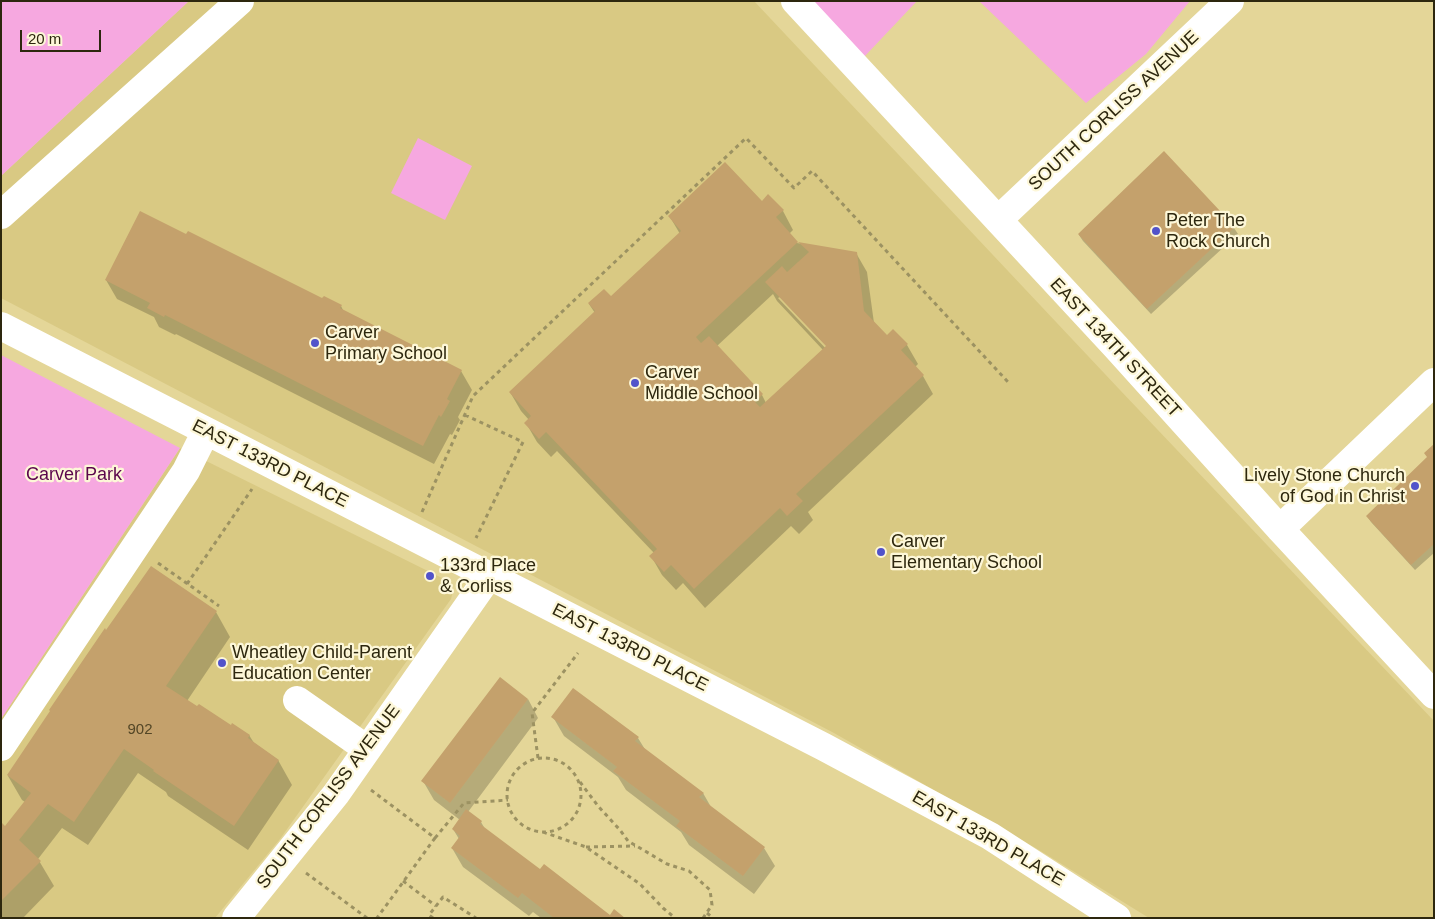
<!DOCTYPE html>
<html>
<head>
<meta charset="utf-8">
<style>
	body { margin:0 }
	#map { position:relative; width:1435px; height:919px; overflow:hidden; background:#e4d698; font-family:Arial,sans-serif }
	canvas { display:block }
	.frame { position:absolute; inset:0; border:2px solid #2d270e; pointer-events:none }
	.scale { position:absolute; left:20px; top:30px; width:81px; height:22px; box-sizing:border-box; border:2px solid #2d270e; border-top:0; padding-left:6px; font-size:15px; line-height:18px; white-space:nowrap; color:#2d270e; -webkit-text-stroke:4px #fdf7d8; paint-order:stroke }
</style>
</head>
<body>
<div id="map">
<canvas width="1435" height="919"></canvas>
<div class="frame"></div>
<div class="scale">20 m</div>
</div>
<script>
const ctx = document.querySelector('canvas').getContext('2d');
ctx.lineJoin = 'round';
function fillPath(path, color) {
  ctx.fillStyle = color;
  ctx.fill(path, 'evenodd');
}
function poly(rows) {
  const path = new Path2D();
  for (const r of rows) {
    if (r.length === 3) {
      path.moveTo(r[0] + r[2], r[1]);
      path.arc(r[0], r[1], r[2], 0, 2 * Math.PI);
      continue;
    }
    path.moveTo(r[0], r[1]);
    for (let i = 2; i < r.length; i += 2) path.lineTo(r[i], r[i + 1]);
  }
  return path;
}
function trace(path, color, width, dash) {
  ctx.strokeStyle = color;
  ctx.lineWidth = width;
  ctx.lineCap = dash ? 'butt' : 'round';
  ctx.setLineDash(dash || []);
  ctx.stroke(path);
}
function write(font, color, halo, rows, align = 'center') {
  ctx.font = font + ' Arial,sans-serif';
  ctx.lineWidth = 4.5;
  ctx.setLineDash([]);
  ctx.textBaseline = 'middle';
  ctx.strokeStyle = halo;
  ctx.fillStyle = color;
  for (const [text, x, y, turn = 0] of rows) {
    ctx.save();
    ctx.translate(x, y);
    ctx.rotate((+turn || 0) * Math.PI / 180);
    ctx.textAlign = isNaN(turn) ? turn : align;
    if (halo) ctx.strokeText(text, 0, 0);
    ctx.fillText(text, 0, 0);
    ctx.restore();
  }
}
const built = poly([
	[189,1,754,1,1120,390,1434,721,1434,918,1149,918,1039,850,834,733,1,298,1,176],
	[180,448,448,581,452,584,453,591,451,599,280,839,215,918,1,918,1,719]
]);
const green = poly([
	[1,1,189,1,1,176],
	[810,1,917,1,864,57],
	[979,1,1190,1,1146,54,1086,103],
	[418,138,472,166,445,220,391,193],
	[1,355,180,448,1,719]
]);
const shadow = poly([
	[1164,153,1234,228,1238,234,1151,314,1083,241,1079,235],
	[762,202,783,211,793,230,789,234,797,243,856,253,867,272,874,323,887,337,893,331,907,345,918,364,915,367,923,376,933,394,808,512,813,520,799,534,791,526,705,608,683,583,676,590,662,575,651,556,654,553,557,451,551,457,537,442,526,423,529,420,521,411,510,392,595,313,589,304,611,298,680,234,670,217],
	[773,294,777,301,823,350,766,403,762,395,717,346],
	[780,297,831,350,829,352,778,298],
	[106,280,323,300,341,306,344,312,461,371,472,390,458,417,460,420,452,435,450,434,434,464,176,334,175,335,159,327,154,317,117,299],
	[1434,445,1434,553,1415,570,1371,522,1367,516,1428,458],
	[216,612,230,637,187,701,231,727,249,735,254,743,278,760,292,785,248,850,168,796,166,792,138,773,88,845,62,828,38,859,54,886,23,918,1,918,1,824,5,828,25,802,22,800,8,776,107,632],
	[528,699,538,718,468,812,481,822,485,829,540,871,610,916,623,918,541,918,533,912,529,916,463,867,452,848,459,839,453,829,460,820,434,800,423,781],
	[553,717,638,738,646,751,703,793,711,807,764,848,775,866,754,894,689,845,681,832,626,790,618,777,564,736]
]);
const building = poly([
	[1164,151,1235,227,1147,309,1078,234],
	[725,162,762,201,768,194,784,210,776,217,798,242,857,252,864,311,887,335,893,329,908,344,901,350,924,375,796,494,803,501,787,516,780,508,694,589,671,565,664,572,649,556,657,549,546,432,539,439,524,423,531,416,509,392,595,311,588,303,604,289,611,296,681,231,668,216],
	[798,242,809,252,787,272,782,266,765,282,826,346,760,407,755,402,763,394,709,336,701,343,696,337],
	[140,211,186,234,188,231,322,298,324,296,342,305,340,308,462,370,447,399,450,401,441,417,439,415,423,446,165,315,164,317,147,308,150,303,105,280],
	[1434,444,1434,544,1411,565,1366,516,1427,457,1424,453],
	[151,566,217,611,166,686,197,706,199,704,231,725,232,723,250,735,248,738,279,760,234,826,153,771,154,770,124,749,74,822,48,804,19,840,41,861,1,901,1,822,5,826,31,793,7,775,50,711,49,710,105,628,106,630],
	[500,677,528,699,450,803,421,781],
	[573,688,639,737,635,741,704,793,699,797,765,847,743,876,676,826,680,821,613,771,617,767,551,717],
	[466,809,482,821,480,824,540,869,544,864,610,915,614,909,625,918,554,918,522,893,518,898,451,848,460,836,452,829]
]);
const path = poly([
	[465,415,523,442,476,538],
	[422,512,473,396,746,138,794,188,812,171,1008,382],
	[158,563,219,606],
	[187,584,252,489],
	[538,758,532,713,578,653],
	[544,795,37],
	[580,782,598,806,620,830,628,841,667,864,689,871,710,890,712,905,703,918],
	[371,790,435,838,377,918],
	[543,832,586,847,640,884,663,908,675,918],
	[435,838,464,803,508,800],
	[586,847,635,846],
	[306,873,367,918],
	[403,881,436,906],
	[707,913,713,918],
	[433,918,429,915,443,897,476,918]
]);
const minor = poly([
	[795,1,1116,347,1280,529,1434,695],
	[1,215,240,1],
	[998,220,1230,1],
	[1,326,824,747,990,836,1117,918],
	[1280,529,1434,382],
	[297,700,367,749],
	[1,747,186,471,206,431],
	[236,918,336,794,489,576]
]);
const markers = [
	[1156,231,5,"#5253ca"],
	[315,343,5,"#5253ca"],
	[635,383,5,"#5253ca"],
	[1415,486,5,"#5253ca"],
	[881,552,5,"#5253ca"],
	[430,576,5,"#5253ca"],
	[222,663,5,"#5253ca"]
];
const numberNames = [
	["902",140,730]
];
const streetNames = [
	["SOUTH CORLISS AVENUE",1114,111,-43],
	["EAST 134TH STREET",1115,348,47],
	["EAST 133RD PLACE",270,464,27],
	["EAST 133RD PLACE",630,648,27],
	["SOUTH CORLISS AVENUE",329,797,-53],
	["EAST 133RD PLACE",988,839,30]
];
const poiNames = [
	["Peter The",1166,221],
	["Rock Church",1166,242],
	["Carver",325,333],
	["Primary School",325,354],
	["Carver",645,373],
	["Middle School",645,394],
	["Lively Stone Church",1405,476,"right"],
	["of God in Christ",1405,497,"right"],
	["Carver",891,542],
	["Elementary School",891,563],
	["133rd Place",440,566],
	["& Corliss",440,587],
	["Wheatley Child-Parent",232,653],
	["Education Center",232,674]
];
const parkNames = [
	["Carver Park",74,475]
];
fillPath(built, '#d9c983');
fillPath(green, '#f6a8e0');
fillPath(shadow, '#0003');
fillPath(building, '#c4a16c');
trace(path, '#9c9262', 3, [4, 4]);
trace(minor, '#fff', 28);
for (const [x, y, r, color] of markers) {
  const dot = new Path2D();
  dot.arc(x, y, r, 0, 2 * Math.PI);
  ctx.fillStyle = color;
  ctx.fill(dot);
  trace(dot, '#fdf7d8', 2);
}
write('15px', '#534626', null, numberNames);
write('18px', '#2d270e', '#fdf7d8', streetNames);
write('18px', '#2d270e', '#fdf7d8', poiNames, 'left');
write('18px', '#5b064c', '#fdf7d8', parkNames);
</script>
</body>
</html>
